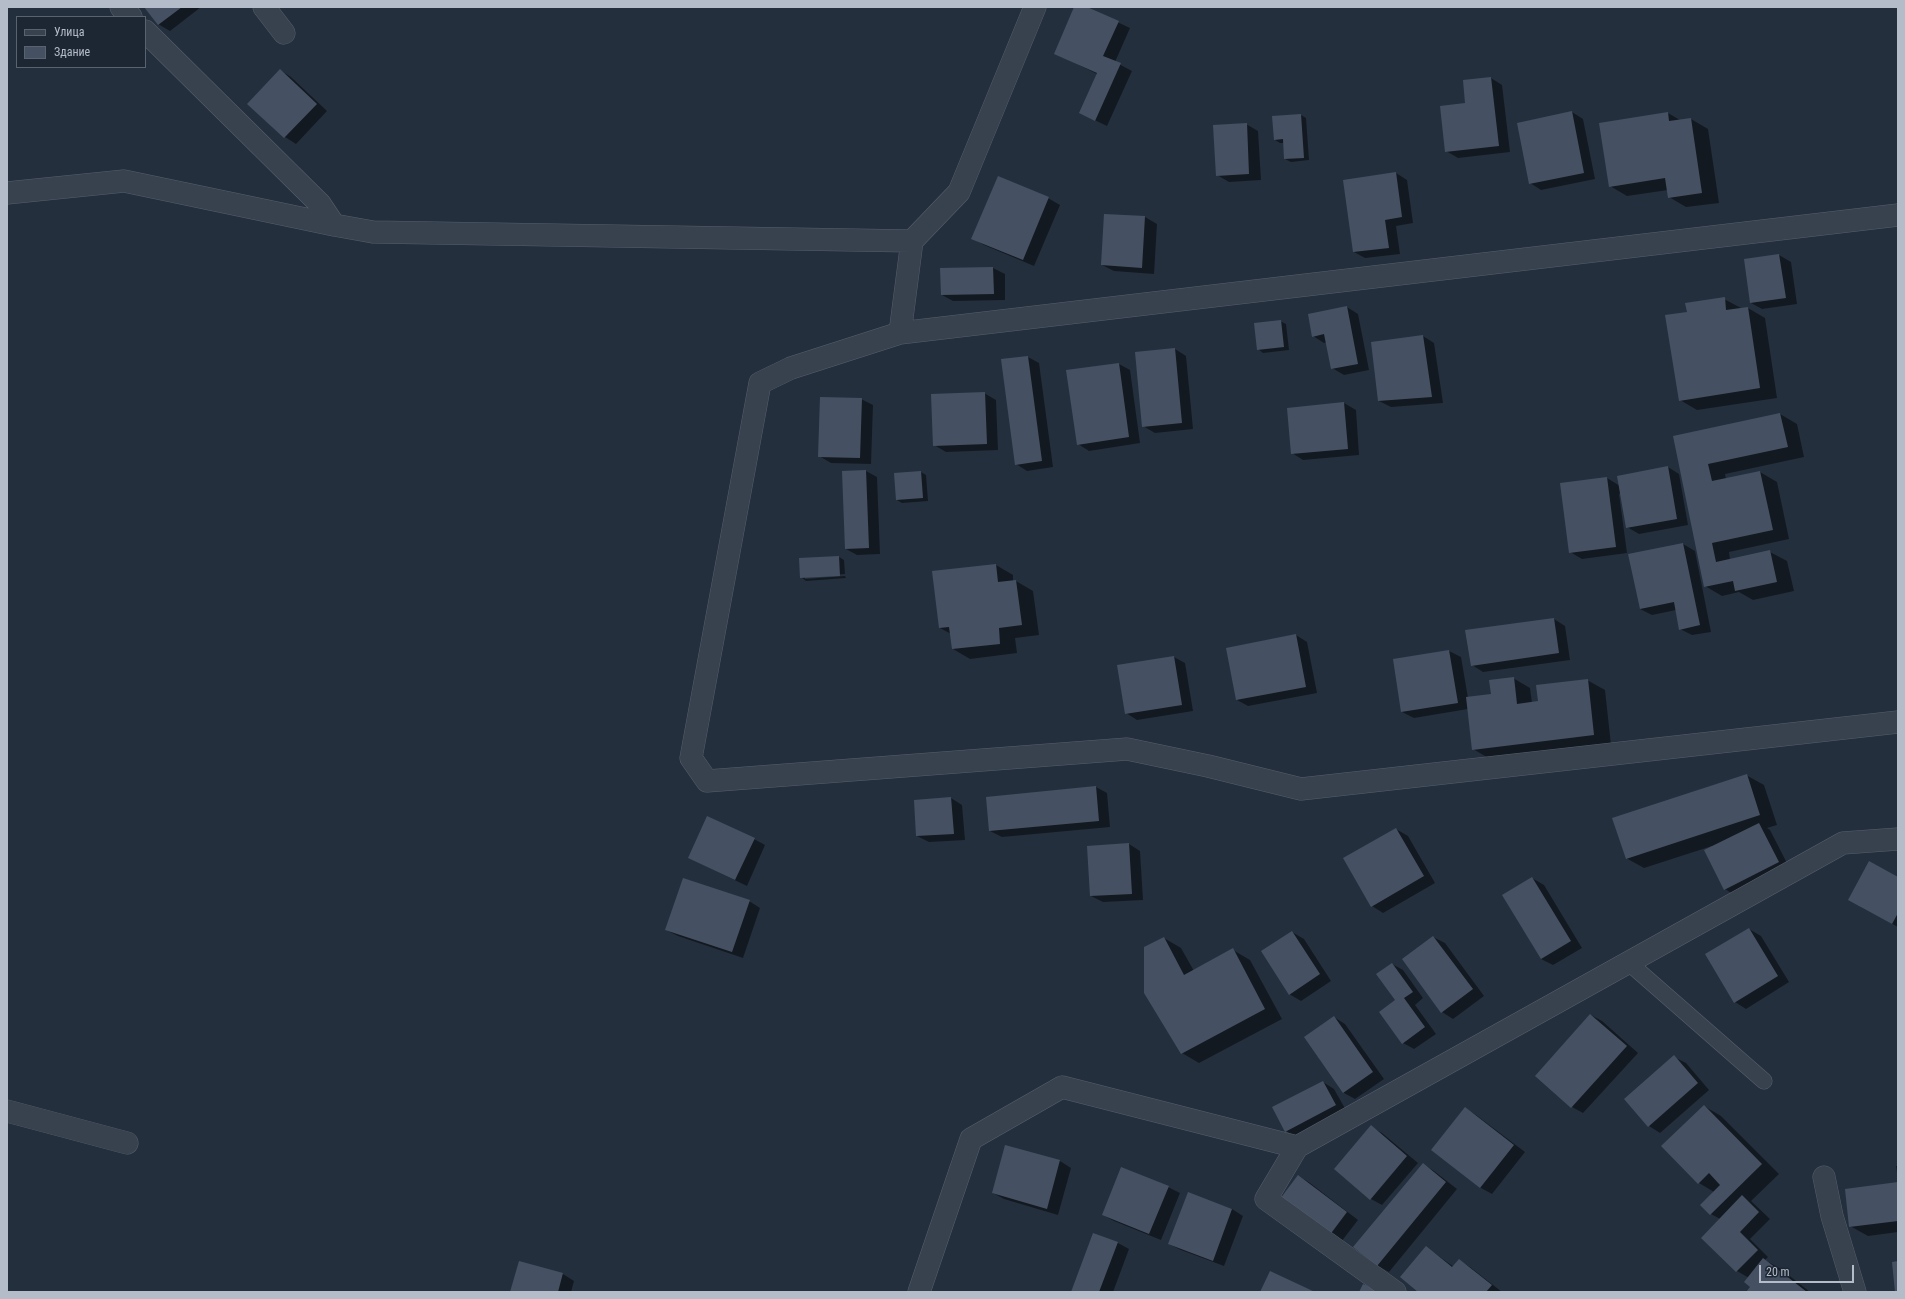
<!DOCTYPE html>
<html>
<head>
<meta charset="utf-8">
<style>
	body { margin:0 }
	#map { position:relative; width:1905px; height:1299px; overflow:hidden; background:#242f3e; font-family:"Roboto Condensed",sans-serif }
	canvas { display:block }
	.frame { position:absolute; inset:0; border:8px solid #b4bcc9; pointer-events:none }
	.legend { position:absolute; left:16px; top:16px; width:130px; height:52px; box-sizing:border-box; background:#1d2633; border:1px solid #59626f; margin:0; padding:5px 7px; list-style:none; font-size:12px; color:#b4bcc9 }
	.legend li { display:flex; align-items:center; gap:8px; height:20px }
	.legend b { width:20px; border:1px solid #59626f }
	.scale { position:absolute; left:1759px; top:1265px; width:95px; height:18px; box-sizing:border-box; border:2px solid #b4bcc9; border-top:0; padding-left:5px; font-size:12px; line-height:14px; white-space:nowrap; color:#b4bcc9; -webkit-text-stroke:3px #1d2633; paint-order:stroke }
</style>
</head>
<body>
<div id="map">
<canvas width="1905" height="1299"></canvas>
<div class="frame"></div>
<ul class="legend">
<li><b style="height:5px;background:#38414e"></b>Улица</li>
<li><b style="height:11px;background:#455162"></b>Здание</li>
</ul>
<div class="scale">20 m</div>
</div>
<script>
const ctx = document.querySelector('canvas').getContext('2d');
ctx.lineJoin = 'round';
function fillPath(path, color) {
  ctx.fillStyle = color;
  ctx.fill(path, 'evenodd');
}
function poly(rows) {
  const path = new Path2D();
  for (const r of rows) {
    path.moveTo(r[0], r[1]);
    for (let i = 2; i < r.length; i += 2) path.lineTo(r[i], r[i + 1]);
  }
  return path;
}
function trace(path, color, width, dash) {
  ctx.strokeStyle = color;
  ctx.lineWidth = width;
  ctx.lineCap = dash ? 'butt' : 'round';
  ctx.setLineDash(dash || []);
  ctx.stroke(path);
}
const shadow = poly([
	[146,7,201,7,170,31,158,24],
	[1075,7,1085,7,1130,28,1115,62,1132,71,1107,126,1080,113,1097,74,1055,53],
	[280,70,291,77,327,111,296,144,285,137,249,104],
	[1491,78,1502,85,1510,152,1458,158,1446,151,1467,104],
	[1572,112,1583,119,1595,179,1541,190,1530,183],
	[1668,113,1680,120,1691,119,1708,129,1719,203,1686,207,1669,197,1668,190,1627,196,1610,186],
	[1301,115,1306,118,1309,160,1291,162,1285,159,1284,143,1280,143,1275,140],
	[1246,124,1258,131,1261,180,1229,182,1217,175],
	[1396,173,1407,180,1413,223,1396,226,1400,254,1365,258,1354,252],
	[1048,198,1060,205,1034,266,984,245,972,238],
	[1105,215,1145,217,1157,224,1154,274,1114,271,1102,265],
	[1779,255,1791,262,1797,304,1762,309,1751,303],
	[993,268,1005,274,1005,300,953,301,942,295,941,269],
	[1724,299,1741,308,1748,308,1765,318,1777,398,1697,410,1680,400,1688,313],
	[1347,307,1358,314,1369,370,1344,375,1332,368,1327,342,1324,343,1313,336],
	[1280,321,1286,324,1289,350,1263,353,1258,349],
	[1423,336,1434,343,1443,403,1391,407,1379,401],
	[1175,349,1186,356,1193,429,1155,433,1143,426],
	[1028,357,1039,363,1053,467,1027,471,1016,464],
	[1119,364,1130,370,1140,443,1089,451,1078,444],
	[984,393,996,400,998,450,946,452,934,445],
	[861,399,873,405,871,464,831,463,819,456],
	[1344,403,1356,410,1359,455,1303,460,1292,453],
	[1780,414,1797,424,1804,457,1725,474,1726,479,1760,472,1777,482,1789,539,1729,552,1730,560,1770,552,1787,561,1794,591,1753,600,1739,592,1722,596,1705,586,1674,437],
	[1668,467,1679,474,1688,525,1639,534,1627,527,1621,493,1619,494,1627,553,1582,559,1570,552,1607,478,1620,486],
	[866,471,877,477,880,554,857,555,846,549],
	[921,472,926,475,928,501,902,503,897,500],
	[1683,544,1695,551,1711,632,1692,635,1680,629,1676,610,1652,615,1640,609],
	[839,557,844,560,845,574,805,577,805,579,845,576,846,578,806,581,801,577],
	[996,565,1013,575,1013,581,1016,581,1033,591,1039,635,1015,638,1017,653,970,659,953,649,951,634,940,628],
	[1554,619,1565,626,1570,660,1483,672,1472,665],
	[1296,635,1307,642,1317,693,1248,706,1237,700],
	[1449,651,1461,657,1468,698,1492,695,1513,678,1530,688,1532,703,1539,702,1587,680,1605,690,1611,745,1490,759,1473,749,1468,709,1414,718,1402,712,1394,660],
	[1174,657,1185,663,1193,711,1137,720,1126,713],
	[1746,775,1764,785,1777,825,1767,828,1770,830,1790,869,1736,896,1725,889,1712,846,1644,868,1626,858],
	[1096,787,1107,793,1110,827,1002,837,990,831],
	[951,798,962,805,965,840,929,842,917,836],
	[1396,829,1408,836,1435,883,1383,913,1372,906],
	[754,839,765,845,747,886,689,858],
	[1129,844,1140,851,1143,900,1103,902,1091,896],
	[1532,878,1544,885,1582,948,1553,965,1541,959],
	[1898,878,1898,927,1861,907],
	[749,901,760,908,743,958,678,936,666,930],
	[1749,929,1761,936,1789,982,1746,1009,1735,1002],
	[1292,932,1304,939,1331,981,1301,1001,1289,994],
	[1433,937,1445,943,1484,996,1453,1019,1442,1012],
	[1164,938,1181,948,1194,971,1233,950,1250,960,1282,1019,1199,1063,1182,1053],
	[1392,964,1403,970,1423,998,1415,1005,1436,1034,1414,1049,1403,1043],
	[1591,1015,1602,1021,1638,1053,1583,1113,1572,1107],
	[1334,1017,1345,1024,1384,1079,1355,1099,1344,1093,1305,1037],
	[1674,1057,1686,1063,1709,1090,1660,1133,1649,1126],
	[1323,1082,1334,1089,1347,1112,1298,1138,1286,1131],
	[1704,1106,1721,1116,1779,1174,1751,1201,1770,1219,1750,1239,1768,1257,1765,1260,1781,1269,1810,1292,1747,1292,1751,1286,1749,1278,1737,1271,1720,1219,1711,1214,1701,1205,1714,1192,1699,1183],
	[1465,1108,1476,1115,1525,1152,1492,1194,1481,1188,1432,1150],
	[1371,1127,1382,1133,1418,1163,1382,1205,1371,1199],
	[1006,1146,1060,1161,1071,1168,1058,1215,1004,1199,993,1193],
	[1423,1164,1434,1171,1457,1189,1389,1272,1378,1266,1355,1247],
	[1896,1166,1898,1166,1898,1180],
	[1299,1176,1310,1183,1358,1220,1341,1242,1281,1198],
	[1898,1183,1898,1232,1868,1236,1850,1226],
	[1168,1187,1180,1193,1161,1240,1114,1221,1103,1215],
	[1188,1193,1232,1209,1243,1216,1224,1266,1181,1250,1169,1244],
	[1094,1234,1118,1243,1129,1249,1113,1292,1072,1292],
	[1426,1247,1454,1267,1459,1260,1470,1267,1502,1292,1420,1292],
	[520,1262,563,1274,574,1281,571,1292,511,1292]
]);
const building = poly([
	[144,7,182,7,158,25],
	[1074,7,1087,7,1119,21,1103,56,1121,63,1095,121,1079,113,1097,73,1054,54],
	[280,69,317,104,284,138,247,104],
	[1491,77,1499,146,1445,152,1440,106,1465,103,1463,80],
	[1572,111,1584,173,1529,184,1517,123],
	[1668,112,1669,121,1691,118,1702,193,1668,198,1665,178,1609,187,1599,123],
	[1301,114,1304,158,1284,159,1283,139,1274,140,1272,116],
	[1247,123,1249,174,1216,176,1213,125],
	[1396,172,1402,217,1385,220,1389,248,1353,252,1343,180],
	[998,176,1049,197,1023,260,971,239],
	[1104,214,1145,216,1142,268,1101,265],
	[1779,254,1786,298,1750,303,1744,259],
	[993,267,994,294,941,295,940,268],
	[1725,297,1726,310,1748,307,1760,388,1679,401,1665,315,1687,312,1685,303],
	[1347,306,1358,364,1331,369,1324,334,1312,337,1308,314],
	[1281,320,1284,347,1257,350,1254,323],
	[1423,335,1432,397,1378,401,1371,342],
	[1175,348,1182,423,1142,427,1135,352],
	[1028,356,1042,461,1015,465,1001,359],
	[1119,363,1129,437,1077,445,1066,370],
	[985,392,987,444,933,446,931,394],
	[820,397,862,398,860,458,818,457],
	[1344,402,1348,449,1291,454,1287,408],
	[1780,413,1788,447,1708,464,1712,481,1760,471,1773,530,1712,543,1716,562,1770,550,1777,582,1735,591,1733,581,1704,587,1673,436],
	[1668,466,1677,519,1626,528,1617,476],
	[866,470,869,548,845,549,842,471],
	[921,471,923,498,896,500,894,473],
	[1607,477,1616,547,1569,553,1560,483],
	[1683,543,1700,625,1679,630,1674,602,1640,609,1628,554],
	[839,556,840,576,800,578,799,558],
	[996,564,998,582,1016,580,1022,625,999,628,1000,644,952,649,949,627,939,628,932,571],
	[1554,618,1559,653,1471,666,1465,630],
	[1296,634,1306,687,1236,700,1226,648],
	[1449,650,1458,703,1401,712,1393,659],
	[1174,656,1182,705,1125,714,1117,665],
	[1514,677,1517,704,1538,701,1536,685,1588,679,1594,735,1472,750,1466,697,1491,694,1489,680],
	[1747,774,1760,815,1626,859,1612,818],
	[1096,786,1099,821,989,831,986,797],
	[951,797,954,834,916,836,914,800],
	[707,816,755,838,735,880,688,858],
	[1759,823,1779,862,1724,890,1704,850],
	[1396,828,1424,876,1371,907,1343,858],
	[1129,843,1132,894,1090,896,1087,846],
	[1869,861,1898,877,1898,913,1892,924,1848,900],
	[1532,877,1571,941,1541,959,1502,895],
	[683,878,750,900,732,952,665,930],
	[1749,928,1778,976,1734,1003,1705,954],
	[1292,931,1320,974,1289,995,1261,951],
	[1433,936,1473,989,1441,1013,1402,959],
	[1164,937,1184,975,1233,948,1265,1009,1181,1054,1144,993,1144,947],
	[1392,963,1413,992,1404,998,1425,1027,1402,1044,1379,1012,1395,1000,1376,974],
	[1590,1014,1627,1046,1571,1108,1535,1076],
	[1334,1016,1373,1072,1343,1093,1304,1037],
	[1674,1055,1698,1083,1648,1127,1624,1099],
	[1323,1081,1336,1105,1285,1132,1272,1107],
	[1704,1105,1762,1164,1710,1215,1700,1205,1720,1185,1709,1173,1698,1184,1661,1146],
	[1465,1107,1514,1145,1480,1188,1431,1150],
	[1371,1125,1407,1156,1370,1200,1334,1169],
	[1005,1145,1060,1160,1047,1209,992,1193],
	[1423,1163,1446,1182,1377,1266,1353,1247],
	[1121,1167,1169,1186,1149,1234,1102,1215],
	[1298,1175,1347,1212,1329,1236,1280,1199],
	[1898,1182,1898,1221,1849,1227,1845,1189],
	[1188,1192,1232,1209,1213,1261,1168,1244],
	[1742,1195,1759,1212,1740,1232,1758,1250,1736,1272,1701,1238],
	[1093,1233,1118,1242,1099,1292,1071,1292],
	[1426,1246,1452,1267,1459,1259,1492,1285,1486,1292,1418,1292,1400,1277],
	[1763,1258,1807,1292,1746,1292,1750,1287,1744,1282],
	[519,1261,563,1273,558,1292,510,1292],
	[1898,1261,1898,1292,1895,1292,1892,1262],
	[1270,1271,1315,1292,1260,1292],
	[1363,1284,1381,1292,1359,1292]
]);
const lane = poly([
	[1628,962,1764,1081]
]);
const street = poly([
	[121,7,131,17],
	[264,7,284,33],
	[1035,7,959,192,912,241,900,333,791,368,760,383,691,758,707,781,1127,749,1208,766,1301,789,1898,722],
	[145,31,320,204,334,225,373,232,912,241],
	[7,193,124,181,334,225],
	[900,333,1898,215],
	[7,1111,127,1143],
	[1824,1177,1832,1216,1855,1292],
	[919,1292,971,1139,1062,1087,1297,1147],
	[1395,1292,1266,1199,1297,1147,1843,843,1898,839]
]);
fillPath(shadow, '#0007');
fillPath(building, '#455162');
trace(lane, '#565f6c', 17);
trace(street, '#565f6c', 23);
trace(lane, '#38414e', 16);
trace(street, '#38414e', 22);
</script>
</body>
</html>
